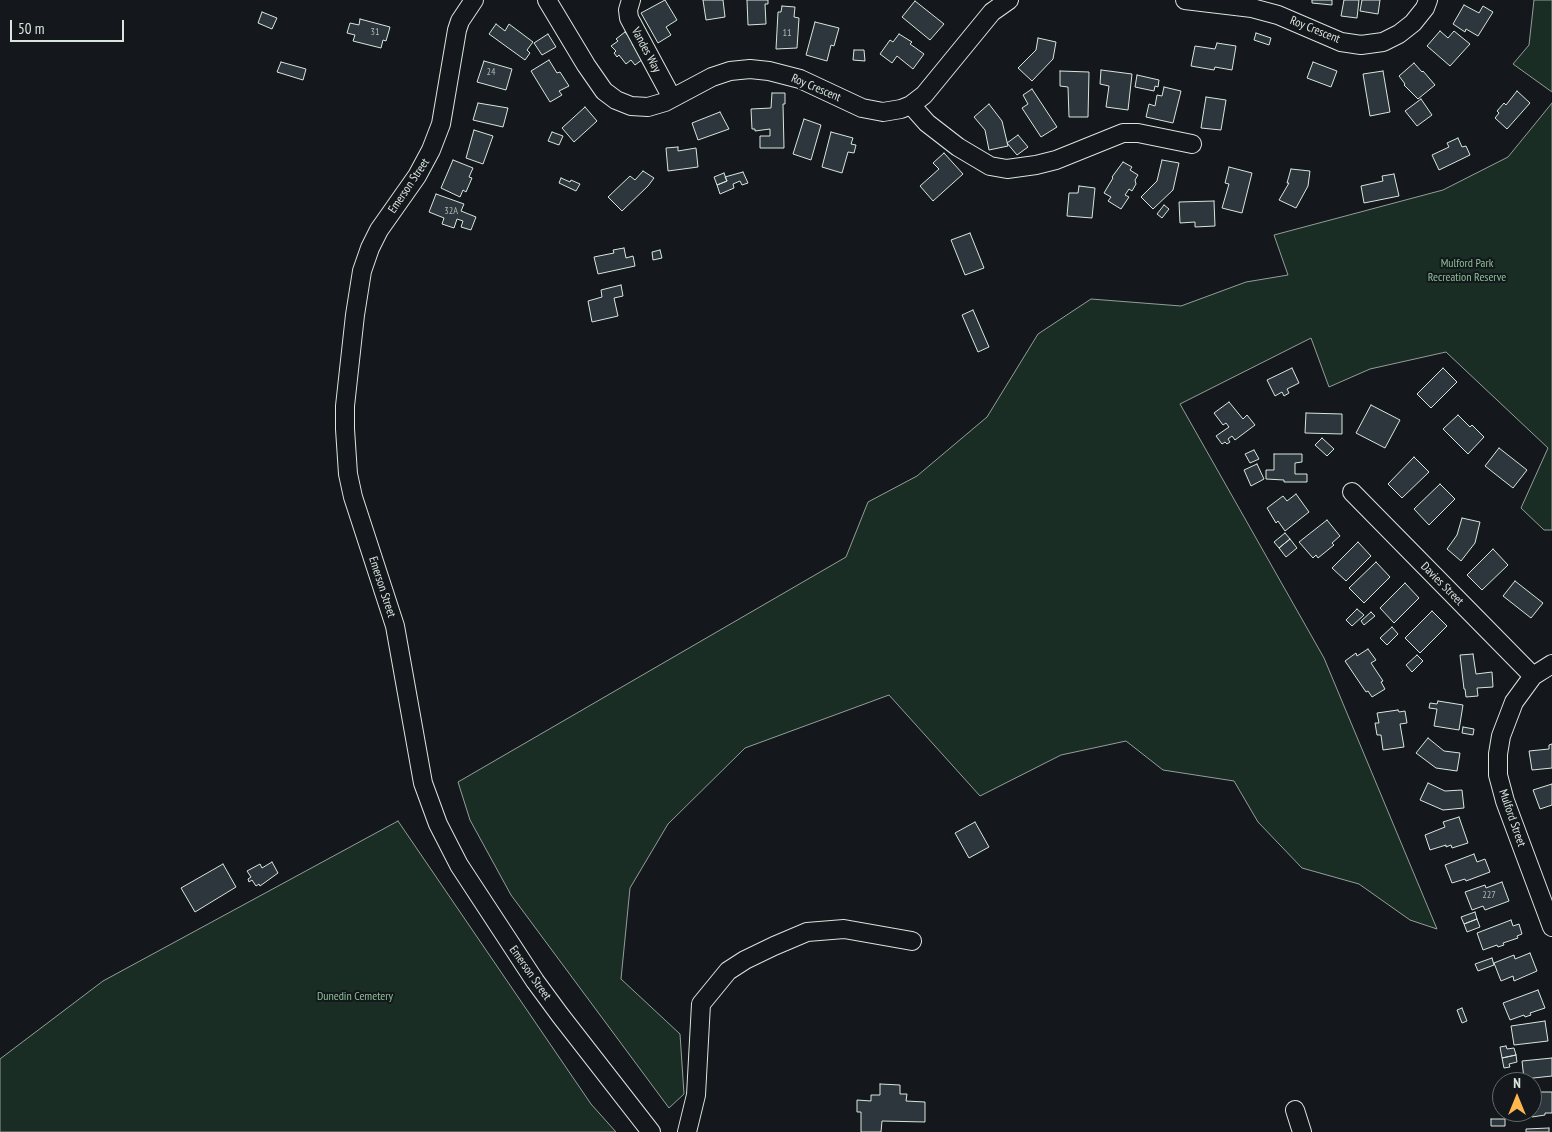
<!DOCTYPE html>
<html>
<head>
<meta charset="utf-8">
<style>
	body { margin:0 }
	#map { position:relative; width:1552px; height:1132px; overflow:hidden; background:#14181c; font-family:"PT Sans Narrow",sans-serif }
	canvas { display:block }
	.north { position:absolute; left:1492px; top:1072px; width:50px; height:50px; box-sizing:border-box; background:#14181c; border:1px solid #626a69; border-radius:50%; rotate:0deg; font-size:14px; font-weight:700; line-height:20px; text-align:center; color:#d8e6dc }
	.north::after { content:''; display:block; margin:auto; width:18px; height:22px; background:#ffb74d; clip-path:polygon(50% 0,100% 100%,50% 72%,0 100%) }
	.scale { position:absolute; left:10px; top:20px; width:114px; height:22px; box-sizing:border-box; border:2px solid #d8e6dc; border-top:0; padding-left:6px; font-size:15px; line-height:18px; white-space:nowrap; color:#d8e6dc; -webkit-text-stroke:4px #14181c; paint-order:stroke }
</style>
</head>
<body>
<div id="map">
<canvas width="1552" height="1132"></canvas>
<div class="north">N</div>
<div class="scale">50 m</div>
</div>
<script>
const ctx = document.querySelector('canvas').getContext('2d');
ctx.lineJoin = 'round';
function fillPath(path, color) {
  ctx.fillStyle = color;
  ctx.fill(path, 'evenodd');
}
function poly(rows) {
  const path = new Path2D();
  for (const r of rows) {
    path.moveTo(r[0], r[1]);
    for (let i = 2; i < r.length; i += 2) path.lineTo(r[i], r[i + 1]);
  }
  return path;
}
function trace(path, color, width, dash) {
  ctx.strokeStyle = color;
  ctx.lineWidth = width;
  ctx.lineCap = dash ? 'butt' : 'round';
  ctx.setLineDash(dash || []);
  ctx.stroke(path);
}
function write(font, color, halo, rows, align = 'center') {
  ctx.font = font + ' "PT Sans Narrow",sans-serif';
  ctx.lineWidth = 4;
  ctx.setLineDash([]);
  ctx.textBaseline = 'middle';
  ctx.strokeStyle = halo;
  ctx.fillStyle = color;
  for (const [text, x, y, turn = 0] of rows) {
    ctx.save();
    ctx.translate(x, y);
    ctx.rotate((+turn || 0) * Math.PI / 180);
    ctx.textAlign = isNaN(turn) ? turn : align;
    if (halo) ctx.strokeText(text, 0, 0);
    ctx.fillText(text, 0, 0);
    ctx.restore();
  }
}
const green = poly([
	[1534,0,1552,0,1552,92,1513,64,1529,45,1534,0],
	[1552,103,1552,530,1544,530,1521,508,1548,448,1446,352,1370,369,1329,387,1311,338,1180,404,1324,658,1437,929,1410,920,1359,884,1302,868,1258,822,1234,781,1163,770,1126,741,1061,755,980,796,889,695,745,748,668,824,630,888,621,979,680,1034,684,1094,669,1108,511,895,470,820,458,782,846,557,868,502,917,476,987,417,1038,334,1091,299,1181,306,1246,282,1288,275,1274,235,1443,190,1508,157,1552,103],
	[398,821,591,1104,616,1132,0,1132,0,1059,103,981,398,821]
]);
const building = poly([
	[665,0,677,20,666,27,671,35,658,43,641,13,665,0],
	[703,0,723,0,725,17,706,20,703,0],
	[747,0,768,0,768,4,765,4,766,24,748,25,747,0],
	[1312,0,1332,0,1332,5,1312,3,1312,0],
	[1344,0,1359,0,1357,18,1341,16,1344,0],
	[1362,0,1380,0,1378,14,1360,11,1362,0],
	[915,1,944,24,930,40,902,17,915,1],
	[1464,5,1479,13,1483,6,1493,12,1478,36,1466,29,1465,32,1453,24,1464,5],
	[782,6,795,7,794,17,799,18,797,48,776,49,778,12,781,12,782,6],
	[262,12,277,18,272,29,258,23,262,12],
	[360,19,390,27,386,41,383,40,381,48,353,41,355,35,347,33,350,23,359,25,360,19],
	[815,22,839,28,834,46,831,45,827,61,806,55,815,22],
	[496,24,505,31,509,24,533,42,527,50,530,53,525,60,489,34,496,24],
	[1440,31,1448,38,1454,31,1470,44,1450,66,1427,46,1440,31],
	[625,32,634,43,632,44,643,59,635,65,631,60,626,64,619,55,617,57,614,53,616,51,611,46,618,41,616,39,625,32],
	[1256,33,1271,38,1269,45,1254,40,1256,33],
	[548,34,556,47,542,55,534,43,548,34],
	[899,34,912,42,910,44,924,54,913,69,897,56,892,63,880,54,890,40,893,42,899,34],
	[1038,38,1056,42,1053,59,1032,81,1018,68,1036,50,1038,38],
	[1217,43,1236,46,1232,70,1215,67,1214,70,1191,66,1195,46,1215,49,1217,43],
	[854,50,864,50,865,61,853,60,854,50],
	[549,60,557,73,560,72,569,86,559,91,562,95,550,102,531,71,549,60],
	[484,61,512,69,506,90,477,82,484,61],
	[281,62,306,69,303,80,277,72,281,62],
	[1313,62,1337,71,1331,87,1307,78,1313,62],
	[1414,63,1422,72,1423,71,1435,85,1418,99,1404,85,1405,84,1399,76,1414,63],
	[1101,70,1132,74,1128,110,1106,107,1109,86,1100,84,1101,70],
	[1060,71,1089,72,1088,117,1069,117,1068,87,1060,86,1060,71],
	[1383,71,1390,112,1370,116,1363,74,1383,71],
	[1137,75,1159,80,1158,87,1155,86,1154,91,1135,87,1137,75],
	[1164,87,1181,91,1173,123,1146,117,1149,104,1155,106,1157,95,1162,96,1164,87],
	[1032,89,1057,127,1041,137,1022,108,1028,104,1023,95,1032,89],
	[1517,91,1530,103,1507,129,1495,118,1499,113,1497,111,1504,103,1506,105,1517,91],
	[772,93,785,93,785,104,783,104,784,148,760,148,760,136,770,136,770,129,755,131,755,129,752,129,751,109,771,108,772,93],
	[1206,97,1226,100,1221,130,1201,128,1206,97],
	[1421,99,1432,115,1417,126,1405,111,1421,99],
	[478,103,508,108,503,127,473,120,478,103],
	[989,104,1002,121,1008,146,989,150,985,130,974,117,989,104],
	[585,107,597,121,574,142,562,128,585,107],
	[720,112,729,129,698,140,692,123,720,112],
	[804,119,821,125,811,160,793,154,804,119],
	[474,130,493,136,483,164,466,158,474,130],
	[552,132,563,136,559,145,548,141,552,132],
	[831,132,853,138,851,144,856,145,854,153,848,152,842,173,822,167,831,132],
	[1018,135,1028,147,1017,155,1007,143,1018,135],
	[1458,138,1462,147,1466,146,1470,155,1439,170,1432,155,1449,147,1447,143,1458,138],
	[678,147,678,151,696,148,698,167,668,171,666,148,678,147],
	[944,153,963,174,933,201,920,186,939,169,933,163,944,153],
	[453,160,473,168,469,177,472,178,466,192,463,190,460,197,441,188,453,160],
	[1162,160,1179,163,1173,190,1153,209,1141,197,1157,181,1162,160],
	[1123,162,1132,167,1130,170,1138,175,1135,180,1136,184,1132,191,1129,189,1125,195,1129,197,1121,209,1108,201,1111,197,1104,193,1113,178,1112,177,1123,162],
	[1229,167,1252,173,1242,213,1222,208,1229,184,1225,183,1229,167],
	[1291,169,1310,171,1308,186,1296,208,1279,200,1289,183,1287,183,1291,169],
	[643,171,654,178,648,186,622,211,608,197,630,176,635,180,643,171],
	[743,172,748,183,742,185,740,181,733,184,734,188,720,194,717,185,727,181,725,177,743,172],
	[724,173,727,181,717,185,714,177,724,173],
	[1394,174,1399,196,1364,203,1361,186,1383,181,1382,176,1394,174],
	[561,178,570,182,571,180,580,184,576,191,559,183,561,178],
	[1079,186,1095,188,1092,218,1067,216,1069,193,1078,193,1079,186],
	[436,194,464,204,461,211,476,217,471,230,461,227,463,221,457,219,454,228,442,224,444,218,429,212,436,194],
	[1214,201,1215,226,1195,227,1195,222,1180,223,1179,202,1214,201],
	[1164,205,1169,209,1162,218,1157,214,1164,205],
	[970,233,984,268,965,275,951,240,970,233],
	[624,248,626,258,633,256,635,266,598,274,594,257,614,253,613,250,624,248],
	[660,250,662,258,653,260,652,252,660,250],
	[621,285,623,296,614,298,618,316,592,322,588,301,602,297,601,290,621,285],
	[973,310,989,347,978,352,962,315,973,310],
	[1292,368,1299,383,1287,389,1289,393,1284,396,1282,392,1275,396,1267,380,1292,368],
	[1443,368,1457,382,1431,408,1417,394,1443,368],
	[1229,402,1243,419,1247,415,1255,425,1235,440,1232,436,1228,439,1230,442,1227,444,1225,442,1222,444,1216,436,1229,427,1226,423,1223,425,1214,413,1229,402],
	[1371,405,1400,420,1385,448,1356,433,1371,405],
	[1306,413,1342,414,1342,434,1305,433,1306,413],
	[1458,415,1470,427,1472,425,1484,437,1468,454,1443,429,1458,415],
	[1322,438,1334,449,1327,456,1315,445,1322,438],
	[1499,448,1527,470,1513,488,1485,466,1499,448],
	[1254,450,1259,459,1250,463,1245,454,1254,450],
	[1274,454,1302,454,1302,462,1295,463,1295,474,1307,474,1307,482,1284,482,1284,480,1266,479,1266,470,1274,470,1274,454],
	[1414,457,1429,472,1402,498,1388,484,1414,457],
	[1257,464,1264,479,1251,486,1244,470,1257,464],
	[1440,484,1455,499,1429,525,1414,509,1440,484],
	[1296,494,1309,512,1285,531,1278,521,1276,523,1267,508,1283,496,1287,501,1296,494],
	[1462,518,1480,522,1475,543,1461,561,1447,549,1457,535,1462,518],
	[1327,520,1340,536,1332,543,1334,545,1318,558,1316,555,1313,558,1299,542,1327,520],
	[1285,533,1290,539,1279,548,1274,542,1285,533],
	[1290,539,1297,548,1286,557,1279,548,1290,539],
	[1358,542,1371,556,1346,581,1332,568,1358,542],
	[1493,549,1508,565,1482,590,1467,575,1493,549],
	[1376,562,1390,577,1364,603,1349,588,1376,562],
	[1515,581,1543,603,1531,618,1503,596,1515,581],
	[1405,583,1419,598,1394,623,1380,608,1405,583],
	[1357,609,1364,615,1352,626,1346,620,1357,609],
	[1432,611,1447,626,1420,653,1405,638,1432,611],
	[1371,612,1375,616,1364,625,1361,621,1371,612],
	[1392,627,1398,634,1387,645,1380,638,1392,627],
	[1368,649,1376,660,1371,663,1383,681,1381,682,1385,689,1372,697,1368,691,1366,692,1345,661,1356,653,1357,656,1368,649],
	[1473,654,1476,674,1492,672,1493,687,1477,688,1478,696,1466,697,1465,689,1464,689,1460,655,1473,654],
	[1417,655,1423,661,1412,672,1406,665,1417,655],
	[1438,701,1463,705,1459,730,1434,726,1437,709,1429,708,1430,703,1437,704,1438,701],
	[1398,710,1399,712,1405,711,1407,723,1400,724,1404,747,1383,750,1381,735,1377,735,1375,723,1379,723,1377,713,1398,710],
	[1463,727,1474,729,1473,735,1462,733,1463,727],
	[1428,738,1444,751,1460,753,1457,771,1436,768,1416,753,1428,738],
	[1552,744,1552,768,1532,770,1529,751,1549,749,1549,745,1552,744],
	[1428,783,1445,791,1462,790,1464,808,1443,810,1420,800,1428,783],
	[1552,784,1552,805,1540,809,1533,790,1552,784],
	[1459,817,1468,843,1452,848,1451,845,1446,847,1446,845,1430,850,1425,835,1445,827,1443,822,1459,817],
	[975,822,989,847,969,858,955,833,975,822],
	[1474,854,1477,862,1485,859,1490,872,1466,881,1465,879,1452,883,1445,865,1474,854],
	[272,862,278,873,260,886,259,884,256,886,252,880,249,882,248,879,251,877,247,871,260,864,262,868,272,862],
	[223,864,236,887,195,912,181,888,223,864],
	[1502,882,1509,901,1485,910,1483,906,1472,910,1465,892,1485,885,1486,888,1502,882],
	[1475,912,1477,919,1464,924,1461,917,1475,912],
	[1477,919,1480,927,1467,932,1464,924,1477,919],
	[1511,920,1513,926,1519,924,1522,934,1517,936,1518,938,1503,943,1504,945,1498,947,1497,945,1483,950,1477,933,1511,920],
	[1530,953,1537,971,1514,981,1513,976,1501,981,1494,963,1514,955,1515,959,1530,953],
	[1492,958,1494,965,1478,971,1475,964,1492,958],
	[1538,990,1545,1008,1530,1013,1531,1015,1525,1017,1524,1015,1510,1020,1503,1003,1538,990],
	[1462,1008,1467,1021,1462,1023,1457,1010,1462,1008],
	[1545,1021,1548,1041,1514,1045,1511,1026,1545,1021],
	[1506,1046,1507,1049,1514,1048,1516,1055,1502,1058,1500,1047,1506,1046],
	[1516,1055,1517,1062,1509,1064,1510,1067,1504,1068,1502,1058,1516,1055],
	[1552,1058,1552,1076,1524,1079,1522,1061,1552,1058],
	[880,1084,900,1085,900,1094,907,1094,906,1101,925,1102,925,1122,882,1121,881,1132,861,1132,861,1112,857,1112,857,1100,871,1101,871,1095,880,1095,880,1084],
	[1532,1092,1552,1092,1552,1113,1545,1113,1545,1115,1532,1117,1531,1116,1519,1114,1519,1112,1532,1112,1532,1092],
	[1491,1119,1505,1119,1505,1126,1491,1126,1491,1119],
	[1549,1128,1549,1132,1526,1132,1526,1129,1549,1128]
]);
const minor = poly([
	[474,0,460,21,457,30,441,124,431,150,417,176,379,230,370,248,362,271,355,315,345,406,345,429,348,474,353,497,395,626,423,783,438,824,459,865,535,981,560,1015,651,1132],
	[547,0,586,65,604,91,616,100,631,106,648,107,665,102,712,77,730,71,750,69,769,71,800,79,862,108,883,112,901,109,911,105,924,95,992,12,1009,0],
	[631,0,628,10,629,18,672,98],
	[1185,0,1252,8,1278,15,1341,42,1361,45,1383,42,1399,34,1413,23,1425,8,1428,0],
	[911,105,927,123,958,147,990,166,1007,169,1036,165,1056,160,1123,133,1138,133,1192,144],
	[1352,492,1533,676],
	[1552,664,1533,676,1514,702,1501,736,1498,754,1498,775,1505,801,1552,927],
	[1295,1110,1302,1132],
	[687,1132,696,1095,701,1004,728,971,745,960,774,946,807,932,844,929,912,941]
]);
const numberNames = [
	["31",375,32],
	["11",787,33],
	["24",491,72],
	["32A",451,211],
	["227",1489,895]
];
const streetNames = [
	["Roy Crescent",1315,30,22],
	["Vandes Way",646,50,62],
	["Roy Crescent",816,88,23],
	["Emerson Street",409,186,-56],
	["Davies Street",1442,584,45],
	["Emerson Street",382,587,72],
	["Mulford Street",1512,818,71],
	["Emerson Street",530,973,55]
];
const parkNames = [
	["Mulford Park",1467,264],
	["Recreation Reserve",1467,278],
	["Dunedin Cemetery",355,997]
];
fillPath(green, '#1a2d24');
trace(green, '#939e99', 1);
fillPath(building, '#2c363c');
trace(building, '#d8e6dc', 1);
trace(minor, '#d8e6dc', 20);
trace(minor, '#14181c', 18);
write('10px', '#adbab4', null, numberNames);
write('12px', '#d8e6dc', '#14181c', streetNames);
write('12px', '#8ac095', '#14181c', parkNames);
</script>
</body>
</html>
